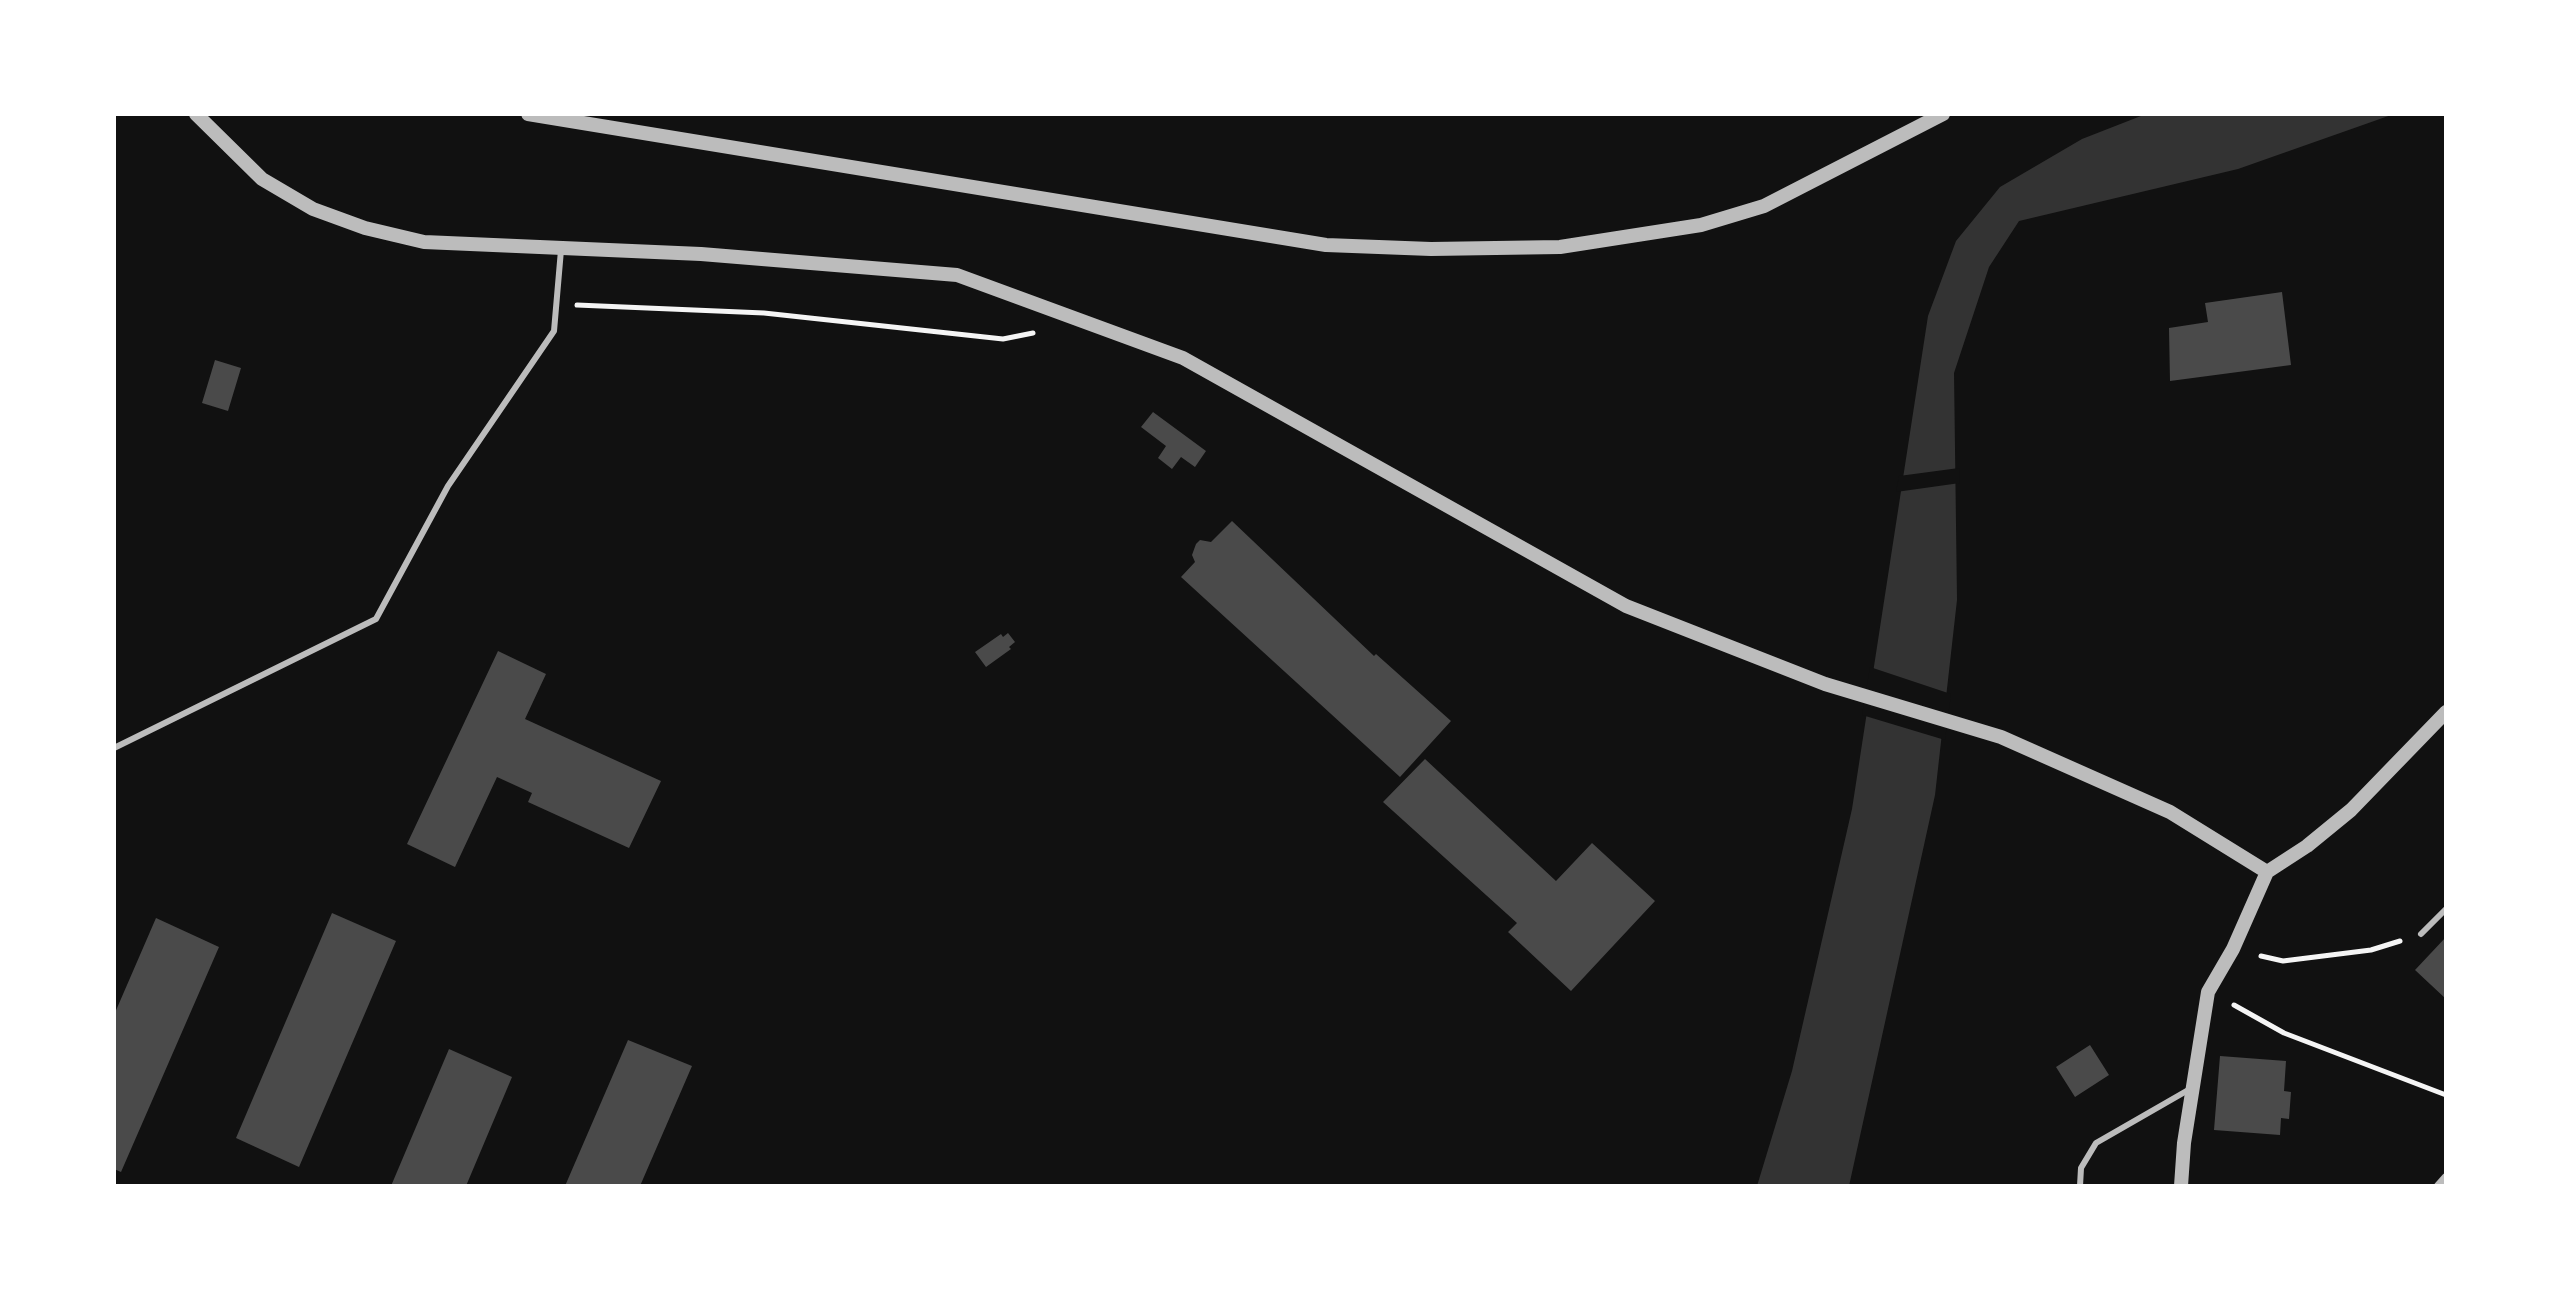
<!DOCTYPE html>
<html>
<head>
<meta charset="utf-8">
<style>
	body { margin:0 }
	#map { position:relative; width:2560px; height:1300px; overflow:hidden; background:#111; font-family:"Noto Sans",sans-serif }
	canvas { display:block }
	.frame { position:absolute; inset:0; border:116px solid #fff; pointer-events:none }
</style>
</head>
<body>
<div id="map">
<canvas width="2560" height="1300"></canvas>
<div class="frame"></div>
</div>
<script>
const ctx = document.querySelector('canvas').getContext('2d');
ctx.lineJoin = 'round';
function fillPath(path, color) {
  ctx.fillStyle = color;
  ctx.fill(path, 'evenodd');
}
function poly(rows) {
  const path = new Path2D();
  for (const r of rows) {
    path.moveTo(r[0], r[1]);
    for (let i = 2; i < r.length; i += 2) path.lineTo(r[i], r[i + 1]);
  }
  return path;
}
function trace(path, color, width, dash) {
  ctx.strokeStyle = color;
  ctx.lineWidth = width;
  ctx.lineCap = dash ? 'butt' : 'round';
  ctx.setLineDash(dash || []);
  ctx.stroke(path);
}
const water = poly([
	[2146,114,2394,114,2238,169,2019,221,1989,267,1954,373,1957,600,1935,795,1849,1186,1757,1186,1792,1071,1852,809,1928,316,1956,241,2000,187,2082,139]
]);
const pier = poly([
	[1959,468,1960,483,1896,492,1899,476],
	[1870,667,1951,694,1945,740,1862,715]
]);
const building = poly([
	[2282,292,2291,365,2170,381,2169,328,2208,322,2205,303],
	[215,360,241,368,228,411,202,403],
	[1153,412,1206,451,1195,467,1181,457,1172,469,1158,458,1166,446,1141,427],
	[1232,521,1374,656,1376,654,1451,721,1400,777,1181,577,1195,562,1192,555,1196,544,1200,540,1211,542],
	[1008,633,1015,642,1009,647,1011,649,986,667,975,652,1001,634,1003,637],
	[498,651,546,674,525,719,661,781,629,848,528,802,532,793,497,777,455,867,407,844],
	[1425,759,1556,881,1592,843,1655,901,1571,991,1508,932,1517,923,1383,802],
	[332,913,396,941,299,1167,236,1138],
	[156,918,219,947,121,1172,114,1169,114,1015],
	[2446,937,2446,999,2415,970],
	[628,1040,692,1066,640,1186,565,1186],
	[2090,1045,2109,1075,2075,1097,2056,1067],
	[449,1049,512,1077,466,1186,391,1186],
	[2220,1056,2286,1061,2284,1091,2291,1092,2289,1119,2281,1118,2280,1135,2214,1130]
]);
const path = poly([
	[577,305,764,313,1003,339,1033,333],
	[2261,956,2283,961,2371,950,2400,941],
	[2234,1005,2284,1033,2446,1095]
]);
const service = poly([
	[114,748,376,619,448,486,554,331,561,250],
	[2421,934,2446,909],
	[2080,1186,2081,1168,2096,1143,2190,1089]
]);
const minor = poly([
	[2438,1186,2446,1177]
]);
const tertiary = poly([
	[196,114,262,179,313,209,365,228,424,242,701,254,957,275,1183,358,1626,606,1825,684,2001,737,2170,812,2267,872],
	[528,114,1326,245,1431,249,1560,247,1701,225,1764,206,1943,114],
	[2267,872,2307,846,2351,810,2446,712],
	[2181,1186,2184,1143,2208,992,2233,949,2267,872]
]);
fillPath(water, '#333');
fillPath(pier, '#111');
fillPath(building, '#4a4a4a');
trace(path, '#f5f5f5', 5);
trace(service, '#bcbcbc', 6);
trace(minor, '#bcbcbc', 8);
trace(tertiary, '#bcbcbc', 14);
</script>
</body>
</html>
